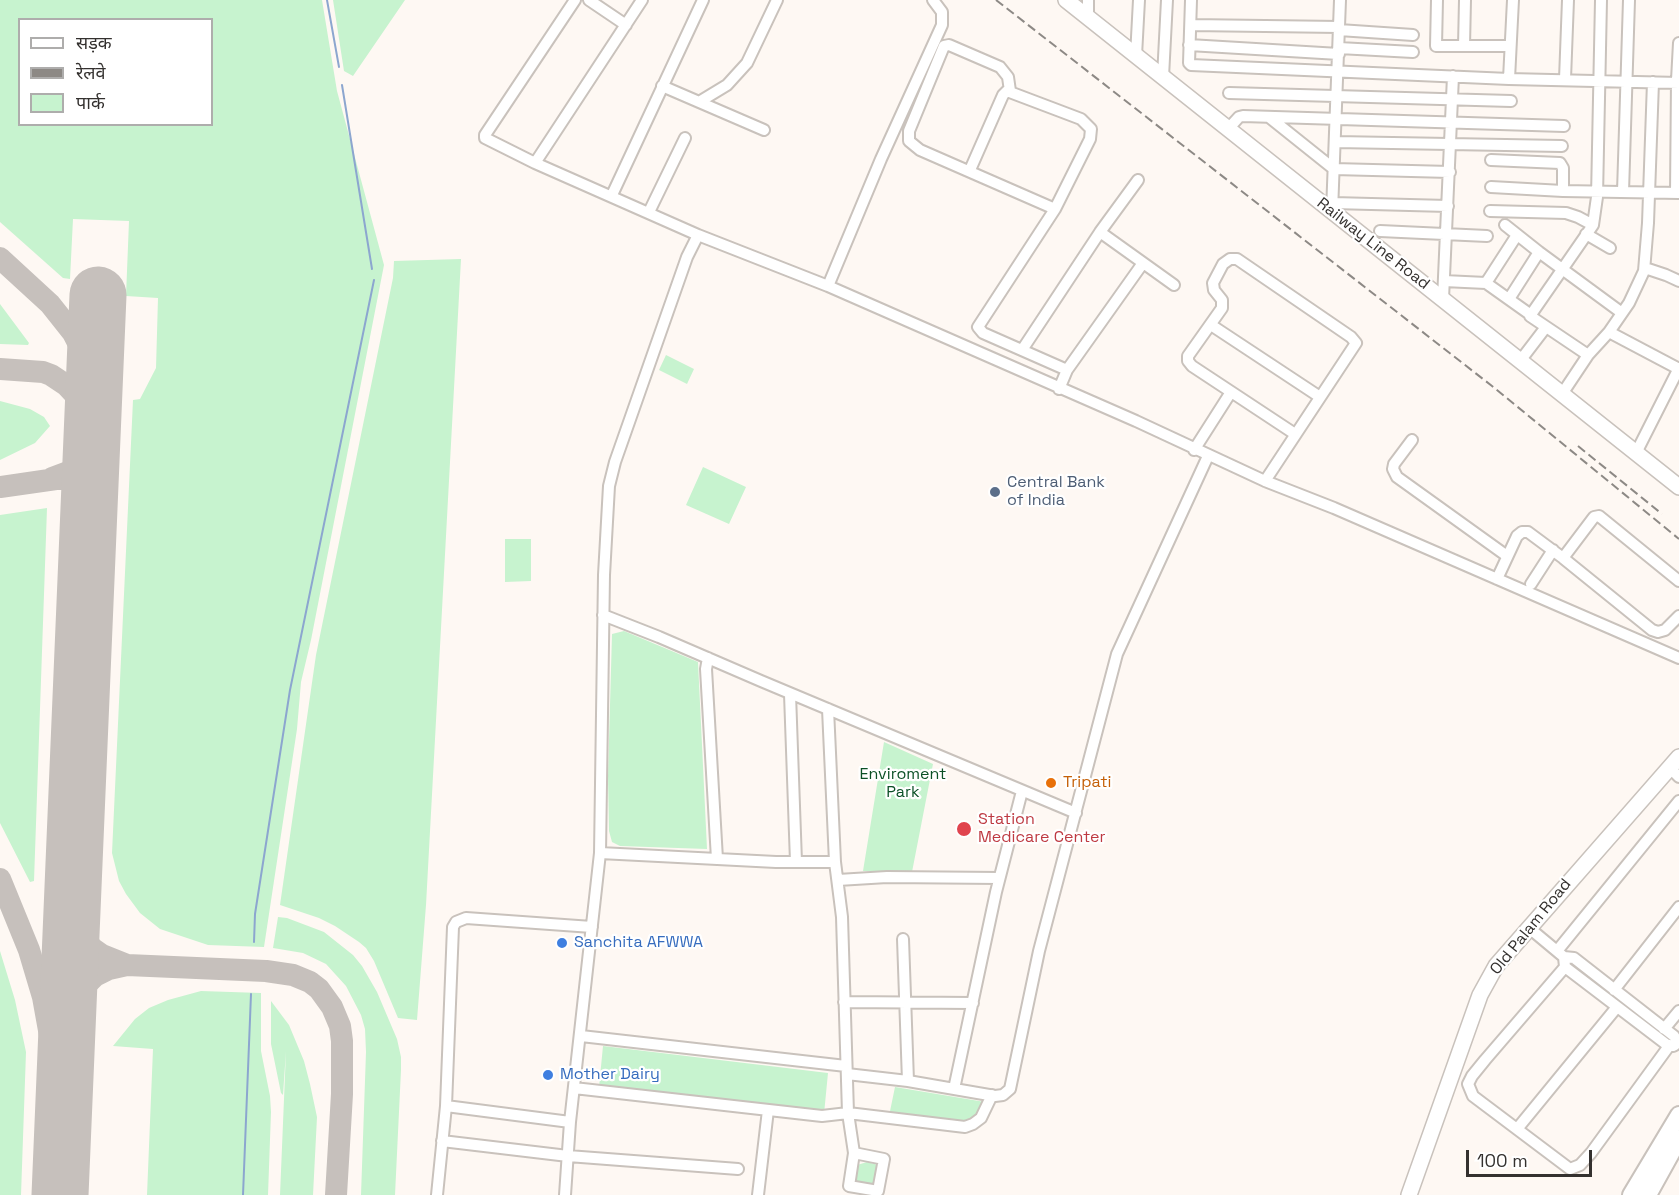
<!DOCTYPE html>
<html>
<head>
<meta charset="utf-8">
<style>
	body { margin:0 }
	#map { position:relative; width:1679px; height:1195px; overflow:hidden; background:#fef8f3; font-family:"Space Grotesk","Noto Sans Devanagari",sans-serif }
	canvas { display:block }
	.legend { position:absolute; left:18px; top:18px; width:195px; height:108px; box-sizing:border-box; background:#fff; border:2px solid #aeadac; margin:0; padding:8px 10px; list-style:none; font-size:18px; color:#34312f }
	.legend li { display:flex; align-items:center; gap:12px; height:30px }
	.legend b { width:30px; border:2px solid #aeadac }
	.scale { position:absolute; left:1466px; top:1150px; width:126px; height:27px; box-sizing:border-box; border:3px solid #34312f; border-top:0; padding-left:8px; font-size:18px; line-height:21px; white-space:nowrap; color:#34312f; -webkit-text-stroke:4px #fff; paint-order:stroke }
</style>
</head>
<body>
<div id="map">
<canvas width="1679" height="1195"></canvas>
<ul class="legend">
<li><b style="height:8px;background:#fff"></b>सड़क</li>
<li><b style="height:8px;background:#8d8985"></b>रेलवे</li>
<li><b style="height:16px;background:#c7f3cf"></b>पार्क</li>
</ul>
<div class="scale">100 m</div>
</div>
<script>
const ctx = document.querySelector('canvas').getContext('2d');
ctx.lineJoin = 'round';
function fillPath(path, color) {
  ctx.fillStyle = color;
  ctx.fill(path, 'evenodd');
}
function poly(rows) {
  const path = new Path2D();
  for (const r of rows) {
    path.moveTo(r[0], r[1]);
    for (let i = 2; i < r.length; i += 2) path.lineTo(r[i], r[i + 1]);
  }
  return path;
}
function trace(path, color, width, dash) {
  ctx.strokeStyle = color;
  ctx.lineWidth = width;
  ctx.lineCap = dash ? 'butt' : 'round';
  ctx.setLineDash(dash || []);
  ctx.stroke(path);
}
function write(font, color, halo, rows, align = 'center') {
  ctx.font = font + ' "Space Grotesk",sans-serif';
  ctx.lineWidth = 4.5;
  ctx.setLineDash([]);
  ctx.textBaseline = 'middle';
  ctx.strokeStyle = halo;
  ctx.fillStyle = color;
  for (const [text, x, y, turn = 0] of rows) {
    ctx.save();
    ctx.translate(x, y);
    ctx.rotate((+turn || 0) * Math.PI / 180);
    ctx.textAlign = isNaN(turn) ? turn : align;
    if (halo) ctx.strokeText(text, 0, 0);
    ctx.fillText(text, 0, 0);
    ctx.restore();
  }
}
const green = poly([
	[0,0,322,0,337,91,384,265,311,640,301,682,297,729,264,947,208,945,160,929,140,913,126,894,119,881,112,853,133,400,140,399,156,368,158,298,126,296,129,221,73,219,70,279,63,278,0,222],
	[20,20,212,20,212,124,20,124],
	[333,0,405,0,353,76,344,71],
	[461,259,426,905,417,1020,398,1018,374,961,366,948,359,942,335,926,319,918,280,905,316,655,393,278,394,261],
	[0,304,29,343,28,345,0,344],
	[666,355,694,369,687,384,659,370],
	[0,401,30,409,44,417,50,426,35,443,0,460],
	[703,467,746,487,729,524,686,505],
	[47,508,34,881,30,882,0,823,0,515],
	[505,539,531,539,531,581,505,582],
	[624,631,698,662,707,849,620,846,612,842,609,831,608,776,612,634],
	[884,742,933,764,912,872,863,871],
	[278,917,287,918,324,932,353,955,362,966,377,992,397,1039,401,1057,401,1070,395,1195,361,1195,366,1052,365,1029,361,1015,346,986,326,964,303,953,273,948],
	[0,951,15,1000,26,1052,21,1195,0,1195],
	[201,991,261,993,261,1051,270,1096,271,1112,268,1195,147,1195,153,1049,113,1046,135,1019,149,1008,168,1000],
	[271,1001,289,1025,304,1061,310,1084,317,1117,313,1195,280,1195,286,1051,283,1095,281,1093,271,1044],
	[603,1046,828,1073,824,1114,599,1087],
	[895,1087,985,1102,983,1109,968,1124,889,1116],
	[867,1162,878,1165,876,1189,854,1185,854,1166]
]);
const stream = poly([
	[327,0,339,67],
	[342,85,372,269],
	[254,942,255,914,290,690,374,280],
	[243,1195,251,994]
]);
const taxiway = poly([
	[0,258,50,304,73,333,90,366,93,402],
	[0,369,43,372,51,375,66,385,80,400,92,434],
	[52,478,68,472,80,465,88,454,92,438],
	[0,487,56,479,73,479,81,484,86,492,89,512],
	[0,879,29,950,43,997,56,1069,61,1155],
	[72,883,77,920,85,938,92,948,102,955,127,965],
	[66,1045,69,1016,78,993,95,976,109,969,127,965,266,971,293,975,310,982,319,989,332,1007,340,1026,342,1041,342,1094,336,1195]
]);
const runway = poly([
	[60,1195,98,295]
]);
const street = poly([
	[575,0,485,135,485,138,535,163,698,235,828,286,1136,421,1265,481,1334,508,1679,658],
	[589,0,626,25],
	[1191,0,1189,63,1191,65,1509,79],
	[1437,0,1436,46,1510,46],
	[1513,0,1509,79,1679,83],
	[1088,17,1088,0],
	[1191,25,1339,27],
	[1339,30,1413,35],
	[1189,45,1339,54],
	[1464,46,1465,0],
	[1339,48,1413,52],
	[1136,56,1139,0],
	[1163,77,1167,0],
	[1565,79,1568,0],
	[662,86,764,130],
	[1010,91,1008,77,1000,67,949,45,944,46,909,131,909,141,920,150,1055,209],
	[1229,93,1511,101],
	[699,102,727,85,747,63,777,0],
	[1269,117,1334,169,1450,172],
	[1228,129,1239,117,1243,116,1564,126],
	[1336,142,1562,146],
	[1491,160,1560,163,1563,168,1563,191],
	[535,163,642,0],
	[970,170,1003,95,1007,91,1081,119,1091,129,1090,139,1055,209,978,327,983,333,1067,370],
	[1491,187,1563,191,1679,193],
	[1623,192,1629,0],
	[1676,193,1677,80,1679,43],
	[612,195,703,0],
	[1333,203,1448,206],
	[1490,211,1566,213,1578,217,1593,225],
	[649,212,685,138],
	[1332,212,1340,0],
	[1505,225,1539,252,1622,313],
	[1380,231,1487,236],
	[1100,232,1174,285],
	[1586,234,1610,248],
	[1645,268,1666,275,1679,281],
	[1444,281,1486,283,1517,235],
	[1486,283,1531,315],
	[828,286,881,159,942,25,942,12,933,0],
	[1443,299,1453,76],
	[1509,299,1539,252],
	[1211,325,1320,397],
	[1609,332,1679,369],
	[1022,350,1100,232,1138,180],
	[1588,355,1609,332,1629,303,1644,271,1648,223,1653,82],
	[1520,361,1546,327],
	[1059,389,1067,370,1143,263],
	[1562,394,1588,355,1530,316,1593,225,1597,197,1601,0],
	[1412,440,1394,464,1393,469,1397,477,1507,556],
	[1194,450,1231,392],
	[1636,453,1679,368],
	[1265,481,1356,343,1351,337,1237,259,1230,259,1223,264,1213,283,1214,290,1222,300,1222,308,1188,356,1188,361,1192,366,1295,434],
	[1563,558,1594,517,1599,516,1679,581],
	[1497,579,1517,536,1522,532,1528,532,1563,558,1652,630,1658,632,1665,630,1679,616],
	[1531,584,1553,550],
	[603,615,659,637,761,681,1076,813],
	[708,658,706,669,717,859],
	[790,694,796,862],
	[828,709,835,862,842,917,848,1113,854,1153,849,1186,878,1191,884,1159,854,1153],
	[1670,768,1679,777],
	[600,853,776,862,835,862],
	[838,880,887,877,999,878],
	[1528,927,1564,957,1574,958,1674,1036,1676,1039,1675,1045,1673,1046,1666,1044,1565,967,1564,957],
	[903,939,908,1081],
	[1557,951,1679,801],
	[1565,967,1485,1060,1472,1076,1468,1084,1473,1096,1570,1169,1580,1165,1591,1153,1669,1046],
	[1614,990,1679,907],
	[844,1002,973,1003],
	[1664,1029,1679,1011],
	[581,1036,846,1066],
	[847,1074,908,1081,995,1096,1003,1095,1010,1089,1039,951,1117,654,1208,456],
	[574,1088,822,1116,848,1113,965,1127,973,1124,981,1118,992,1095],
	[954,1089,996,892,1022,791],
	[446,1106,453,927,456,922,466,918,592,927],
	[1517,1129,1617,1007],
	[442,1141,568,1156,738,1169],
	[437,1195,446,1106,570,1122,600,853,604,575,609,486,615,462,687,257,698,235],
	[565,1195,570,1122],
	[758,1195,768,1110]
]);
const secondary = poly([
	[1066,0,1679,487],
	[1409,1195,1480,995,1496,966,1679,757]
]);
const primary = poly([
	[1631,1195,1679,1115],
	[1648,1195,1679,1139]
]);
const rail = poly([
	[996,0,1492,386,1679,539],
	[1578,446,1662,514]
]);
const markers = [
	[995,492,6,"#5c6f8a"],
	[1051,783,6,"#e8710a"],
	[964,829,8,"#e0444e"],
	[562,943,6,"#3f7fe0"],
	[548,1075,6,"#3f7fe0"]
];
const streetNames = [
	["Railway Line Road",1373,244,38],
	["Old Palam Road",1531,927,-51]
];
const serviceNames = [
	["Central Bank",1007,483],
	["of India",1007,501]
];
const parkNames = [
	["Enviroment",903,775],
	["Park",903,793]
];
const foodNames = [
	["Tripati",1063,783]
];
const healthNames = [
	["Station",978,820],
	["Medicare Center",978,838]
];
const shopNames = [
	["Sanchita AFWWA",574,943],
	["Mother Dairy",560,1075]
];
fillPath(green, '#c7f3cf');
trace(stream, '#8ca6cf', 2);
trace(taxiway, '#c6c0bc', 22);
trace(runway, '#c6c0bc', 57);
trace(street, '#c9c2bc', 14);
trace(secondary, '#c9c2bc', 18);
trace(primary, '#c9c2bc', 20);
trace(street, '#fff', 10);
trace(secondary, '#fff', 15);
trace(primary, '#fff', 16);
trace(rail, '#8d8985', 2, [9, 4.5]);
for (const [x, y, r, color] of markers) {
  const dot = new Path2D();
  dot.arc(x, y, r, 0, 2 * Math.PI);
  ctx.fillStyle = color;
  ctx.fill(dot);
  trace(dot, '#fff', 2);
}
write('16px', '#34312f', '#fff', streetNames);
write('16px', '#4e5e75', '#fff', serviceNames, 'left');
write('16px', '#0b5026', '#fff', parkNames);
write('16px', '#c56008', '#fff', foodNames, 'left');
write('16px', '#be3a42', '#fff', healthNames, 'left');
write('16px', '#366cbe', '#fff', shopNames, 'left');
</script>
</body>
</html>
